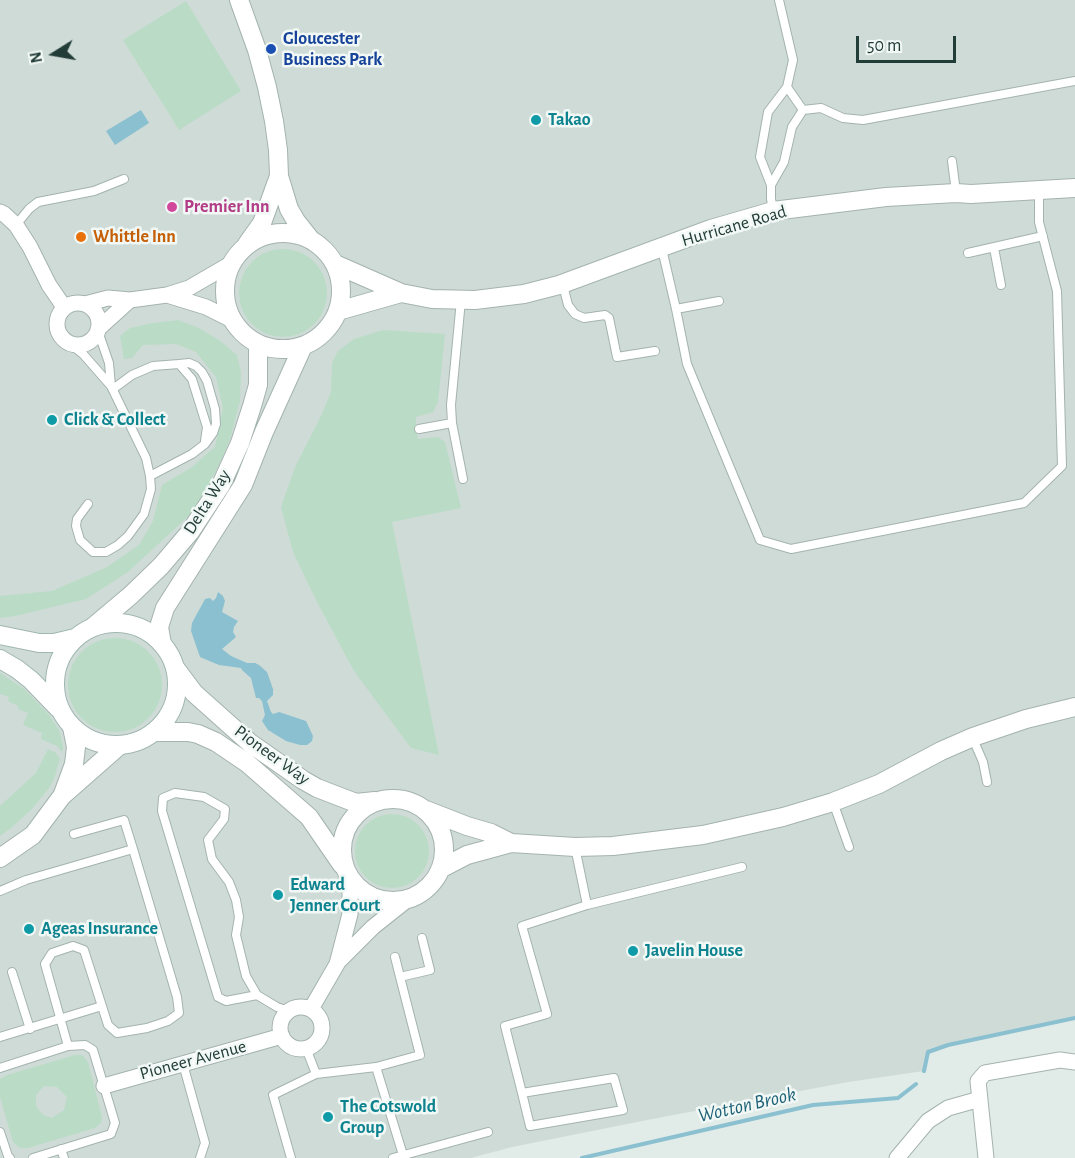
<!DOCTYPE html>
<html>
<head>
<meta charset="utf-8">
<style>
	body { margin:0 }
	#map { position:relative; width:1075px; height:1158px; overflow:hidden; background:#e1ebe8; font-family:"Alegreya Sans",sans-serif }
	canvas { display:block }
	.north { position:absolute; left:24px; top:24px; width:60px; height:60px; -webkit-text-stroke:4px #f1f8f5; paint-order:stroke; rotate:259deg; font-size:16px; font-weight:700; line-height:24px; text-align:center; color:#223c37 }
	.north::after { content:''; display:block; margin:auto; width:21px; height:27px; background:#223c37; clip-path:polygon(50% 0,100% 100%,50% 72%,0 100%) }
	.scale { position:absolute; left:856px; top:36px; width:100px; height:27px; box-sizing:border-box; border:3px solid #223c37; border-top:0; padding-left:8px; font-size:18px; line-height:21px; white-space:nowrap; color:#223c37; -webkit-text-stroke:4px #f1f8f5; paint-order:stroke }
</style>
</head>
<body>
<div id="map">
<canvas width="1075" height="1158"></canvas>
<div class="north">N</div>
<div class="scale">50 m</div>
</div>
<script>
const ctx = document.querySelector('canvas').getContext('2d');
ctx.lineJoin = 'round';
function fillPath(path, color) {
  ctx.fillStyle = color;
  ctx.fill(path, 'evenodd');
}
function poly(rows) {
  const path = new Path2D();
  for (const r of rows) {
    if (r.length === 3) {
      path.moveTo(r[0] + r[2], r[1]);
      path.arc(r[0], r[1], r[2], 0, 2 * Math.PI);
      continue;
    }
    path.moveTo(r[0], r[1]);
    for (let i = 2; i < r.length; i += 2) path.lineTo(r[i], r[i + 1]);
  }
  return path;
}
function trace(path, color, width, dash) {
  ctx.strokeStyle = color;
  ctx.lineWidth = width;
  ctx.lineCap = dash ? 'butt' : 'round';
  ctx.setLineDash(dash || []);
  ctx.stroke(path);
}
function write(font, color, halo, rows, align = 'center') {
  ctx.font = font + ' "Alegreya Sans",sans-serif';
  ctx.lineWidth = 5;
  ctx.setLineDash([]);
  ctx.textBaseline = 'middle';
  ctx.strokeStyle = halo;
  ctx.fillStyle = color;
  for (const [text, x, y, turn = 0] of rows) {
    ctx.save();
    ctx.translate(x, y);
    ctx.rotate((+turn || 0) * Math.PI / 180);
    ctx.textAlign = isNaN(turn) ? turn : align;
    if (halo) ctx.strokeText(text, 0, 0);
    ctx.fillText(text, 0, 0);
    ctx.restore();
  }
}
const built = poly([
	[0,0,1075,0,1075,1018,948,1045,928,1052,924,1071,848,1082,647,1120,512,1147,471,1158,0,1158]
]);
const green = poly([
	[186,1,241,91,179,130,123,40],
	[283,293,44],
	[178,320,197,327,219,340,237,355,241,372,240,401,230,439,218,467,194,511,128,572,86,599,15,616,0,618,0,596,52,591,107,567,139,545,153,521,162,485,192,467,215,447,223,408,216,377,196,352,176,344,143,345,132,358,124,359,120,336,130,328,153,323],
	[383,330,445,334,438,402,433,412,416,417,416,428,418,439,438,437,445,442,461,508,392,522,439,755,411,748,354,671,317,602,293,552,281,507,295,467,321,416,331,392,332,363,338,351,354,339],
	[115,685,47],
	[0,673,24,689,49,715,59,730,63,745,63,751,61,751,57,746,41,739,42,733,23,725,28,713,18,709,18,706,8,701,9,697,0,694],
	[48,749,56,753,60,759,54,779,49,788,32,809,11,828,0,836,0,806,36,773],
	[392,851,37],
	[75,1055,82,1055,88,1062,102,1117,101,1123,95,1128,28,1148,20,1148,13,1142,0,1097,0,1079,7,1075],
	[44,1086,57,1087,67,1097,64,1110,52,1118,43,1115,36,1106,36,1095]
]);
const water = poly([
	[141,110,149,123,115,145,106,131],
	[218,592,223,596,225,601,222,612,238,621,234,627,233,632,236,637,222,649,231,656,247,663,255,663,259,665,267,672,273,689,273,695,267,701,271,712,273,714,279,712,306,721,313,736,312,741,307,745,300,745,286,741,268,730,262,721,265,715,262,701,259,698,256,698,251,678,242,670,241,668,219,665,200,657,191,631,192,623,205,599,210,598,213,601,216,598]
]);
const stream = poly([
	[924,1071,928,1052,948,1045,1075,1018],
	[582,1158,813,1105,898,1098,916,1084]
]);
const service = poly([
	[787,87,803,110],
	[952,161,956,192],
	[771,185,784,162,792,127,803,110,821,108,843,118,863,120,1075,81],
	[773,210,771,199,771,185,760,157,768,112,787,87,793,60,779,0],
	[16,225,29,209,38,202,94,191,124,179],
	[994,248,1001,285],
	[662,249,676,309,687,364,760,540,791,549,1024,503,1062,466,1057,291,1039,222,1039,191],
	[968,253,1043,236],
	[563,285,568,305,575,314,584,318,605,315,609,318,617,357,655,351],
	[461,300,451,405,452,423,463,479],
	[676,309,719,301],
	[98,331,109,363,111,386],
	[69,343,83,354,111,386,146,458,150,476,151,489,144,514,128,536,118,545,106,552,93,552,80,540,76,526,77,519,88,504],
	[113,389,132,375,153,366,179,364,192,379,207,427,205,441],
	[419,429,452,423],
	[150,476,192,454,205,444,213,433,216,424,215,409,207,381,202,372,196,366,189,363,179,364],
	[973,739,983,762,987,782],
	[833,802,849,847],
	[74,834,124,820,133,849],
	[575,847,587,905],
	[0,891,26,880,133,849,177,997,179,1013,168,1021,147,1028,117,1033,108,1025,84,950,73,946,52,953,45,964,68,1046],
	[395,957,400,977],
	[12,972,30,1029],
	[257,995,226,1001,218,997,162,811,163,798,175,793,204,797,225,809,224,819,208,840,212,859,229,882,236,900,239,917,236,935,246,976,257,995,277,1007,288,1011],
	[0,1037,102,1006],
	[306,1048,316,1074],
	[183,1064,205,1143,200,1158],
	[376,1067,420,1055,400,977,430,970,422,938],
	[0,1068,68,1046,85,1045,93,1050,115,1123,111,1134,33,1158],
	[522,1093,614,1078,623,1110,530,1126,522,1093,505,1026,547,1014,522,926,587,905,742,867],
	[0,1132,8,1156,10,1158],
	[61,1149,64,1158],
	[291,1158,273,1095,316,1074,376,1067,403,1155],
	[393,1158,488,1132]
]);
const minor = poly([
	[0,212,4,214,16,225,30,247,49,285,64,307],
	[167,295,206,307,232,320],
	[78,324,21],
	[85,304,108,298,130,300,167,295,189,288,232,263],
	[98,329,130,300],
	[339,961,373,927,407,900],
	[301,1028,21],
	[311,1009,337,964,350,914,350,878],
	[104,1086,282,1036],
	[897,1158,928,1121,948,1108,980,1099],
	[986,1158,978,1081,985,1073,1060,1060,1075,1062]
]);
const tertiary = poly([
	[239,0,257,50,267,87,274,121,278,150,279,176,289,209,296,221,311,240],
	[283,291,58],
	[247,244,262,223,279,176],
	[335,264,401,293,432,299,475,300,524,294,559,285,711,229,773,211,886,197,956,193,971,194,1075,188],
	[338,311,401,293],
	[93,627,131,595,161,566,190,532,221,485,240,443,252,406,258,385,258,344],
	[162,644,159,627,165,608,243,485,264,432,303,346],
	[176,669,194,693,250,743,303,780,317,788,356,803,375,801],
	[154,732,188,732,198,734,216,742,247,763,309,817,342,865],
	[63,794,74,764,76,747,72,727],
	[393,850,51],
	[426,810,467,826,491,833,511,843],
	[0,858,33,835,62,796,120,745],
	[440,869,467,855,511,843,575,847,613,846,703,835,783,817,833,802,879,784,941,751,973,737,1026,719,1075,707]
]);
const secondary = poly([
	[116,684,61],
	[0,635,39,643,54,643,75,638],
	[0,659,17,669,31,680,58,708]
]);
const markers = [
	[271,49,6,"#1a4fb4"],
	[536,120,6,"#0f9aa8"],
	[172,207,6,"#d1479c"],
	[81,237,6,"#e8710a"],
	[52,420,6,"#0f9aa8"],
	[278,895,6,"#0f9aa8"],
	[29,929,6,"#0f9aa8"],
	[633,951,6,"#0f9aa8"],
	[328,1117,6,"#0f9aa8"]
];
const transitNames = [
	["Gloucester",283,39],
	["Business Park",283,60]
];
const cultureNames = [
	["Takao",548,120],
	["Click & Collect",64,420],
	["Edward",290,885],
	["Jenner Court",290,906],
	["Ageas Insurance",41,929],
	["Javelin House",645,951],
	["The Cotswold",340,1107],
	["Group",340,1128]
];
const hotelNames = [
	["Premier Inn",184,207]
];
const streetNames = [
	["Hurricane Road",734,226,-16],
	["Delta Way",207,502,-58],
	["Pioneer Way",272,755,36],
	["Pioneer Avenue",193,1060,-15]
];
const foodNames = [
	["Whittle Inn",93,237]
];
const waterNames = [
	["Wotton Brook",747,1105,-13]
];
fillPath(built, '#cfdbd7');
fillPath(green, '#badcc6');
fillPath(water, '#8ac0d0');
trace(stream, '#8ac0d0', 4);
trace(service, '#a4b3af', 10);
trace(minor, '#a4b3af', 17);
trace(tertiary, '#a4b3af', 20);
trace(secondary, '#a0b7b0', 20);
trace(service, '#fff', 8);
trace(minor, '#fff', 15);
trace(tertiary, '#fff', 18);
trace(secondary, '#fff', 18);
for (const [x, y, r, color] of markers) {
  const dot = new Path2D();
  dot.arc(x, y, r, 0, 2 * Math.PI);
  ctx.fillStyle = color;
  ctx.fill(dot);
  trace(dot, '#f1f8f5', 2);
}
write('bold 18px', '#164399', '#f1f8f5', transitNames, 'left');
write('bold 18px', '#0d838f', '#f1f8f5', cultureNames, 'left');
write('bold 18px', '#b23c85', '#f1f8f5', hotelNames, 'left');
write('18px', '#223c37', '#f1f8f5', streetNames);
write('bold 18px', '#c56008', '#f1f8f5', foodNames, 'left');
write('italic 20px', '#1d6177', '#f1f8f5', waterNames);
</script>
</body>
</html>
